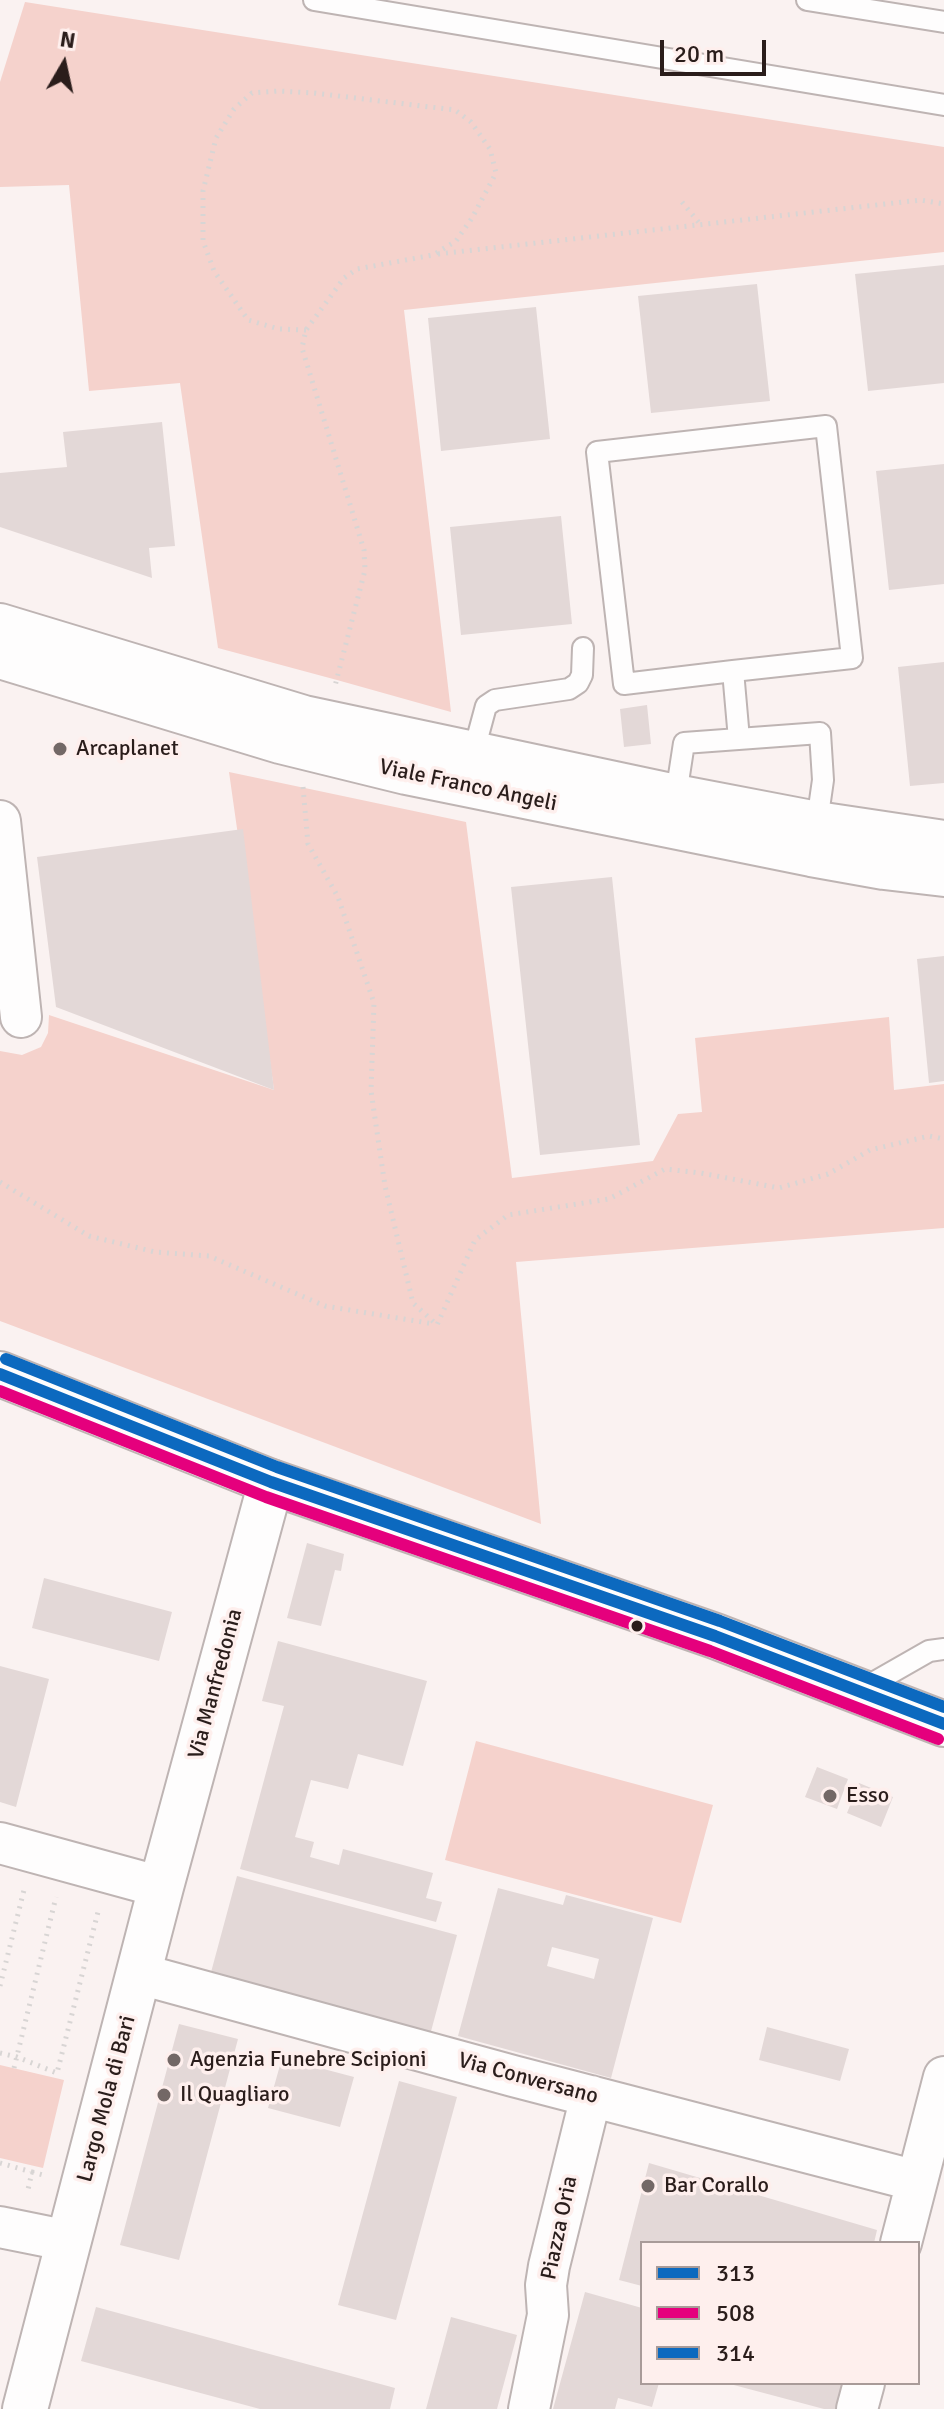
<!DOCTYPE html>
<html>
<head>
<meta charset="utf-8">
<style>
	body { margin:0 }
	#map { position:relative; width:944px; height:2409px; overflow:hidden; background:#faf2f1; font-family:Signika,sans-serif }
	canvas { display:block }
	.legend { position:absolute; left:640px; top:2241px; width:280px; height:144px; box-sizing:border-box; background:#feefed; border:2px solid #a99b99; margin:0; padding:10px 14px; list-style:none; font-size:24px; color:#2a1d1b }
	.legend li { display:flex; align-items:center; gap:16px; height:40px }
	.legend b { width:40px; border:2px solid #a99b99 }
	.north { position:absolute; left:24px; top:24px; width:80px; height:80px; -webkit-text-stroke:6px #feefed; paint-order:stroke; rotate:9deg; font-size:22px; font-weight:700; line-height:32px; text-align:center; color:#2a1d1b }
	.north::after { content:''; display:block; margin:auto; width:28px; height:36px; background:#2a1d1b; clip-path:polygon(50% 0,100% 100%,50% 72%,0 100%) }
	.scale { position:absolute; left:660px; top:40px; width:106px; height:36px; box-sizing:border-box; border:4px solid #2a1d1b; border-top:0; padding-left:10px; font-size:24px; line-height:28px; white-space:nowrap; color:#2a1d1b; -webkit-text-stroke:6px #feefed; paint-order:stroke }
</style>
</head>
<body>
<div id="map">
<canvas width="944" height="2409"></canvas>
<ul class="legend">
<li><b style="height:10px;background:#0c69bf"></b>313</li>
<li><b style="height:10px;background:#e5007d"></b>508</li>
<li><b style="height:10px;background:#0c69bf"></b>314</li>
</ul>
<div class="north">N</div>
<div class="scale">20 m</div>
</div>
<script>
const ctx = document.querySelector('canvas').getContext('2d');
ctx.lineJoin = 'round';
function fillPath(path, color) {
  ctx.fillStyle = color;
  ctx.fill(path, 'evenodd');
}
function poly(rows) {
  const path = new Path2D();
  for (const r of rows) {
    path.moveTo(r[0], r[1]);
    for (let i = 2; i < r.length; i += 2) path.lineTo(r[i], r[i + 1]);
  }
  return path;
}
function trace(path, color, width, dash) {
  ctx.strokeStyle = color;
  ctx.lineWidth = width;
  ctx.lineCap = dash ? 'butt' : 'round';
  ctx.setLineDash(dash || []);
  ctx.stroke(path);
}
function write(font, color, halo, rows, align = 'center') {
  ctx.font = font + ' Signika,sans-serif';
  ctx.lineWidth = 7;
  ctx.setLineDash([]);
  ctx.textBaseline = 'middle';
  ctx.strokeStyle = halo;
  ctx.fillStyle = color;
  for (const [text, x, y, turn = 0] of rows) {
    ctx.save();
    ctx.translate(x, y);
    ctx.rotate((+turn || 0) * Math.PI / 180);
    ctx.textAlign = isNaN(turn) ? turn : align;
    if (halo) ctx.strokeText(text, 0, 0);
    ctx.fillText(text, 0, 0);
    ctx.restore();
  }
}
const green = poly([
	[25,2,944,147,944,252,404,310,451,712,337,680,218,648,180,383,89,391,69,185,0,187,0,82],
	[229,772,466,822,512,1178,653,1161,678,1114,702,1112,695,1038,889,1017,894,1090,944,1084,944,1228,516,1262,541,1524,0,1321,0,1051,22,1055,41,1047,48,1033,49,1015,274,1090],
	[476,1741,713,1805,681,1923,445,1860],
	[0,2065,64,2080,43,2168,0,2158]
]);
const building = poly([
	[944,265,944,383,868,391,855,274],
	[757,284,770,401,651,413,638,296],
	[536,307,550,439,441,451,428,318],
	[162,422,175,546,149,548,152,578,0,527,0,473,67,467,63,432],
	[944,464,944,584,889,590,876,471],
	[561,516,572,624,461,635,450,527],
	[944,662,944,783,910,786,898,667],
	[647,705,651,744,624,747,620,709],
	[243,829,274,1090,56,1007,37,857],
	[612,877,640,1145,540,1155,511,887],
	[944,956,944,1081,929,1083,917,959],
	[307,1543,344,1554,341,1571,335,1570,321,1626,287,1618],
	[44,1578,172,1612,159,1661,32,1628],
	[278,1641,427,1681,403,1766,358,1754,348,1789,311,1780,295,1837,314,1842,310,1857,339,1865,343,1849,433,1873,426,1898,442,1902,436,1922,240,1869,284,1706,262,1701],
	[0,1666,49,1679,16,1807,0,1802],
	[817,1767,848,1779,837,1809,805,1797],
	[859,1783,893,1797,881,1827,847,1813],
	[237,1876,457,1935,430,2035,210,1976],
	[498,1888,563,1905,566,1895,653,1918,611,2078,458,2036],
	[552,1947,599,1959,594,1979,547,1966],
	[179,2024,238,2039,179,2260,120,2245],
	[767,2027,849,2049,840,2081,759,2060],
	[282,2058,354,2077,340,2127,268,2108],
	[399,2081,457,2097,396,2320,338,2305],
	[649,2163,877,2230,874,2243,642,2243,642,2286,619,2280],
	[585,2292,642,2308,642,2383,659,2383,652,2407,618,2398,615,2409,553,2409],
	[96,2307,395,2388,390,2409,260,2409,81,2361],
	[451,2317,517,2335,497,2409,426,2409],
	[842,2383,835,2409,824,2409,730,2384]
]);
const path = poly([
	[682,202,700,224],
	[438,254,921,200,944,204],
	[306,330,279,329,248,320,214,271,203,241,203,191,216,138,234,109,252,93,278,91,314,93,455,110,471,122,490,149,496,173,472,218,456,241,433,255,357,269,344,278,306,330,302,348,364,550,365,570,335,686],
	[303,787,308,844,338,897,374,1003,371,1091,385,1186,413,1303,437,1325,475,1240,508,1215,609,1199,665,1169,701,1173,779,1188,828,1174,870,1150,929,1136,944,1139],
	[0,1182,89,1236,155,1252,209,1256,325,1306,434,1324],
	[0,1986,25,1886],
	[0,2053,17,2057,57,2073,99,1908],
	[14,2068,56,1897],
	[0,2163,32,2172,27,2194],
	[32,2172,47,2176]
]);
const service = poly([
	[314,0,944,105],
	[807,0,944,22],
	[733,671,852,658,826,426,597,452,624,684,733,671,739,739],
	[473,754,486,706,495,700,569,689,578,683,582,675,583,648],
	[676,795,684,743,820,733,823,780,817,822],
	[859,1691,929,1651,944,1649]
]);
const minor = poly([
	[0,624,304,716,676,795,817,822,944,841],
	[0,658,280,743,406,774,811,856,884,869,944,876],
	[0,821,21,1017],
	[0,1843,161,1887],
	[140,1974,513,2076,917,2181],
	[0,2227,69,2241],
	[901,2243,944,2077],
	[529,2409,548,2315,546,2285,549,2266,591,2096],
	[857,2409,864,2383]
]);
const tertiary = poly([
	[25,2409,161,1887,271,1482]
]);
const secondary = poly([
	[0,1374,271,1482,715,1636,944,1724]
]);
const bus1 = poly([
	[0,1374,271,1482,715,1636,944,1724]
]);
const bus2 = poly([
	[0,1391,266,1497,710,1651,938,1739]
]);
const bus3 = poly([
	[6,1359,277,1467,720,1621,944,1707]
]);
const markers = [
	[60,749,8,"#736866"],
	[637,1626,7,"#2a1d1b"],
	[830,1796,8,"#736866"],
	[174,2060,8,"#736866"],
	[164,2095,8,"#736866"],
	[648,2186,8,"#736866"]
];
const poiNames = [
	["Arcaplanet",76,749],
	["Esso",846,1796],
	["Agenzia Funebre Scipioni",190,2060],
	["Il Quagliaro",180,2095],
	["Bar Corallo",664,2186]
];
const streetNames = [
	["Viale Franco Angeli",468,786,12],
	["Via Manfredonia",216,1684,-75],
	["Via Conversano",528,2079,15],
	["Largo Mola di Bari",107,2099,-75],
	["Piazza Oria",560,2228,-78]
];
fillPath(green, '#f5d2cc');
fillPath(building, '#e3d8d7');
trace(service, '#beb4b3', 24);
trace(minor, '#beb4b3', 44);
trace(tertiary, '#beb4b3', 48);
trace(secondary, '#beb4b3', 48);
trace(path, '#d8d5d4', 5, [2, 6]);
trace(service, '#fefdfd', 20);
trace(minor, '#fefdfd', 40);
trace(tertiary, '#fefdfd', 44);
trace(secondary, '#fefdfd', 44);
trace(bus1, '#0c69bf', 12);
trace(bus2, '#e5007d', 12);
trace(bus3, '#0c69bf', 12);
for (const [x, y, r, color] of markers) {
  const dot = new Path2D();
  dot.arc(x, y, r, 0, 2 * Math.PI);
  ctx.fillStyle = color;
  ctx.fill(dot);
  trace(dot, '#feefed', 3);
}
write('22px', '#2a1d1b', '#feefed', poiNames, 'left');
write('22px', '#2a1d1b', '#feefed', streetNames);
</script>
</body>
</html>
